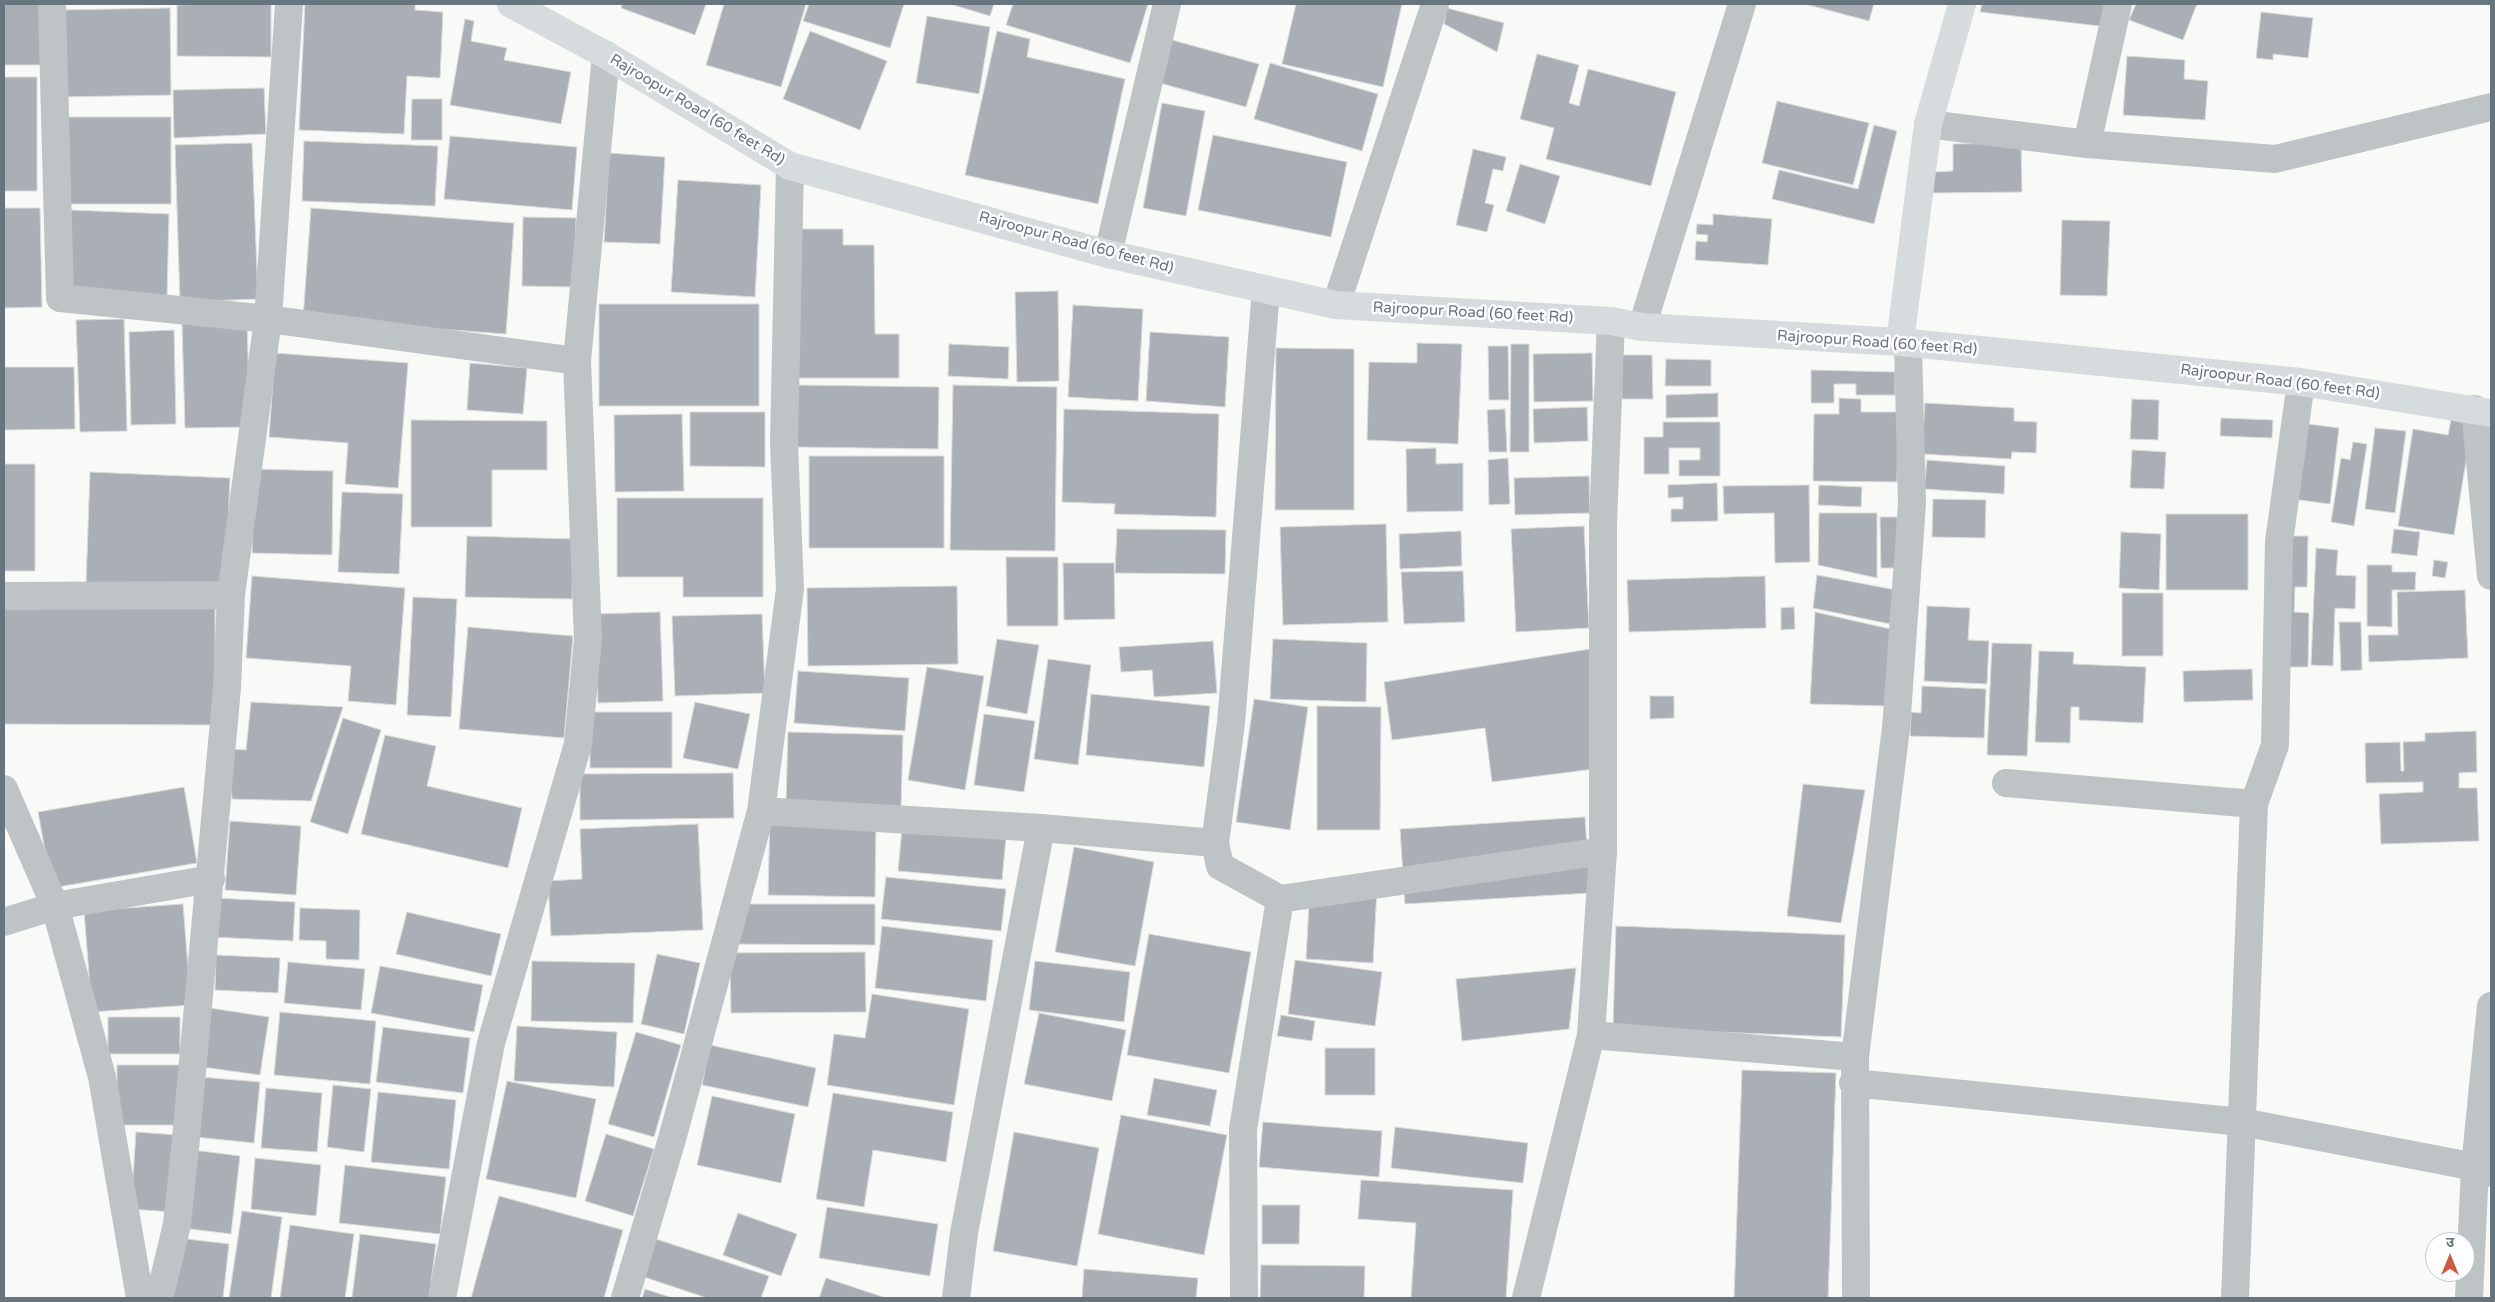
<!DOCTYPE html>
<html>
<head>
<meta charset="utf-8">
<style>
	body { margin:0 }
	#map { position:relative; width:2495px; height:1302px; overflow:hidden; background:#f9f9f7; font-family:"Varela Round","Noto Sans Devanagari",sans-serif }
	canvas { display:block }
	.frame { position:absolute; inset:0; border:5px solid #66757e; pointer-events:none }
	.north { position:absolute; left:2425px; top:1232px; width:50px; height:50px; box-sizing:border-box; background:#fff; border:1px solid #c2c8cb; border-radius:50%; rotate:0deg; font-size:14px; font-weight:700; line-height:20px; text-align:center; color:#66757e }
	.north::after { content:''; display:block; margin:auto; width:18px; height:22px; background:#d05940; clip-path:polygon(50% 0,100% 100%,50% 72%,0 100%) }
</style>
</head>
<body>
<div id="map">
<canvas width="2495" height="1302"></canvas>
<div class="frame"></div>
<div class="north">उ</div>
</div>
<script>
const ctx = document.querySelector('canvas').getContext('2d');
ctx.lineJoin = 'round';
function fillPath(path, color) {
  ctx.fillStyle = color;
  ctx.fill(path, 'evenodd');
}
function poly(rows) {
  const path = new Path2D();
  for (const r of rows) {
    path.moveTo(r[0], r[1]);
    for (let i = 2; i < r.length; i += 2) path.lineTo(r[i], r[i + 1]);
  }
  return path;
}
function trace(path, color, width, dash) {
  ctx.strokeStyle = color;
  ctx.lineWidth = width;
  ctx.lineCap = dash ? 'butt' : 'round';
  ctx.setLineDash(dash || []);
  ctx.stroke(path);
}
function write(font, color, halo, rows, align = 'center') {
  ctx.font = font + ' "Varela Round",sans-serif';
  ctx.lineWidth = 5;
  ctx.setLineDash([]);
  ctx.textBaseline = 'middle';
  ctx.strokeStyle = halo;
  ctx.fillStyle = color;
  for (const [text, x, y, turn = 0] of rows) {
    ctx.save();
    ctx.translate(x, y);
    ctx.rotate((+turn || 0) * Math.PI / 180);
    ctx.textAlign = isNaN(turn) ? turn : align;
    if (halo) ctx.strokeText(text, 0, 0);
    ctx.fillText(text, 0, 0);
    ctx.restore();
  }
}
const building = poly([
	[4,4,42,4,42,65,4,65,4,4],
	[202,4,271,4,271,57,177,56,177,5,202,4],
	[305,4,415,4,415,10,443,12,440,78,407,76,404,134,299,130,305,4],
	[622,4,706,4,695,35,621,8,622,4],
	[724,4,806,4,781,87,706,65,724,4],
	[809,4,904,4,890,48,803,21,809,4],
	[950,4,994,4,990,16,950,4],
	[1013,4,1148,4,1130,63,1006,25,1013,4],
	[1296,4,1402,4,1383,87,1282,64,1296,4],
	[1805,4,1874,4,1869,21,1805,4],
	[1982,4,2112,4,2108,27,1980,12,1982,4],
	[2136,4,2197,4,2183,40,2129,20,2136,4],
	[170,8,171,95,61,97,60,10,170,8],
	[1447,8,1504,23,1497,52,1444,24,1447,8],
	[2261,12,2313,18,2308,58,2273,54,2273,60,2256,58,2261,12],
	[927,16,990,27,979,94,916,83,927,16],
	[465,19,474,21,471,41,507,48,504,60,571,72,561,124,450,105,465,19],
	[810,31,887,61,860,130,783,99,810,31],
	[997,31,1030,39,1027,57,1125,79,1098,204,965,175,997,31],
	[1172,40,1259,64,1246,107,1160,83,1172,40],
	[1537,54,1579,65,1569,103,1579,106,1588,69,1676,92,1651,186,1546,159,1554,128,1520,119,1537,54],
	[2127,56,2185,60,2184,79,2208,81,2205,120,2123,115,2127,56],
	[1270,63,1378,94,1362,151,1254,119,1270,63],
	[4,77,37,77,37,191,4,191,4,77],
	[264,88,266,134,174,138,173,90,264,88],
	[412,99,442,99,442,140,411,140,412,99],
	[1777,101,1869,123,1853,185,1762,163,1777,101],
	[1162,103,1205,111,1186,216,1143,208,1162,103],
	[61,117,171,117,171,204,61,204,61,117],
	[1874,125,1897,131,1874,224,1772,199,1779,170,1858,189,1874,125],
	[1213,135,1347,162,1331,237,1198,210,1213,135],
	[450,136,577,147,572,210,444,199,450,136],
	[304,141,438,146,435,206,302,201,304,141],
	[252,143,258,299,180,302,175,145,252,143],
	[2021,143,2022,192,1933,193,1933,172,1953,171,1953,144,2021,143],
	[1473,149,1506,157,1503,171,1493,169,1485,203,1494,205,1487,232,1456,225,1473,149],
	[609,153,665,157,660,244,604,242,609,153],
	[1520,164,1560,176,1545,224,1506,211,1520,164],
	[678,180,761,185,755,297,671,292,678,180],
	[4,208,40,208,42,307,4,308,4,208],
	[311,208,514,223,506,334,303,319,311,208],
	[71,210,169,214,167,296,68,292,71,210],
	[1713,214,1772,219,1768,265,1695,260,1696,241,1707,242,1708,235,1696,234,1697,224,1713,225,1713,214],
	[523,217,576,218,574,287,522,286,523,217],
	[2062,220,2110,221,2107,296,2060,295,2062,220],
	[793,229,843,229,843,245,874,245,875,334,899,334,899,378,793,378,793,229],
	[1058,291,1059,381,1017,382,1015,292,1058,291],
	[599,304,759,304,759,406,599,406,599,304],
	[1073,305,1143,309,1138,401,1068,397,1073,305],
	[124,319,127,431,80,432,76,320,124,319],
	[247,321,250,427,185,428,182,323,247,321],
	[174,330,176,424,131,425,129,332,174,330],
	[1150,332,1229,337,1225,407,1146,401,1150,332],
	[1417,343,1462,344,1458,444,1367,440,1369,362,1417,363,1417,343],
	[949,344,1009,347,1008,379,948,376,949,344],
	[1511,344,1529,344,1529,452,1510,452,1511,344],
	[1488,346,1508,346,1509,400,1489,400,1488,346],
	[1276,348,1354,349,1354,510,1275,510,1276,348],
	[275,353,408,363,398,488,345,484,348,443,269,437,275,353],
	[1592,353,1593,401,1534,402,1533,354,1592,353],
	[1621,355,1652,355,1653,399,1622,399,1621,355],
	[1666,359,1711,360,1711,386,1665,386,1666,359],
	[470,363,527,368,523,414,467,410,470,363],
	[4,367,74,367,75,429,4,430,4,367],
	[1811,370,1895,372,1895,395,1856,395,1856,384,1834,384,1834,403,1811,403,1811,370],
	[797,385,939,387,938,449,797,447,797,385],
	[953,385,1057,387,1055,551,950,550,953,385],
	[1718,393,1718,417,1666,418,1666,395,1718,393],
	[1839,398,1861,399,1861,412,1898,412,1897,482,1813,481,1814,414,1839,414,1839,398],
	[2132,399,2159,400,2158,440,2130,439,2132,399],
	[1925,403,2014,408,2014,421,2037,422,2036,453,2012,452,2011,459,1922,454,1925,403],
	[1587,407,1588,441,1534,443,1533,409,1587,407],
	[1064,409,1219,414,1216,517,1114,514,1115,504,1062,502,1064,409],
	[1505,409,1507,452,1489,452,1487,410,1505,409],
	[690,412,765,412,765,467,690,466,690,412],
	[682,414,684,491,615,492,614,415,682,414],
	[2221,418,2273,420,2272,438,2220,436,2221,418],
	[411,420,547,421,547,470,492,470,492,527,411,527,411,420],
	[2451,420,2472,424,2454,535,2398,526,2413,429,2448,435,2451,420],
	[1663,422,1720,422,1720,476,1679,476,1679,460,1700,460,1700,448,1669,448,1669,474,1644,474,1644,437,1663,437,1663,422],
	[2301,423,2339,428,2330,504,2292,499,2301,423],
	[2375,428,2406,431,2395,513,2365,509,2375,428],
	[2353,442,2367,444,2354,526,2331,522,2341,458,2350,460,2353,442],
	[1436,448,1436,464,1463,463,1463,511,1407,512,1406,449,1436,448],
	[2132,450,2166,452,2164,489,2130,488,2132,450],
	[809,456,944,456,944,548,809,548,809,456],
	[1508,458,1510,504,1489,505,1488,460,1508,458],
	[1927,460,2005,466,2004,494,1924,489,1927,460],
	[4,464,35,464,35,571,4,571,4,464],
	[254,469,333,471,332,555,252,553,254,469],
	[90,472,230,478,225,590,86,584,90,472],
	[1589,476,1590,513,1515,515,1514,478,1589,476],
	[1717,483,1718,521,1671,522,1671,509,1683,509,1683,497,1668,498,1668,485,1717,483],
	[1809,485,1810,562,1775,563,1774,513,1724,514,1723,486,1809,485],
	[1819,485,1862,487,1861,507,1818,505,1819,485],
	[342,492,403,494,399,574,338,572,342,492],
	[617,498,763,498,763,597,683,597,683,577,617,577,617,498],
	[1933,499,1986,500,1985,538,1932,537,1933,499],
	[1819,513,1877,513,1877,578,1818,565,1819,513],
	[2166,514,2248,514,2248,590,2166,590,2166,514],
	[1880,517,1897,517,1899,568,1881,568,1880,517],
	[1386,524,1388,622,1283,625,1280,527,1386,524],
	[1584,526,1589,628,1516,632,1511,529,1584,526],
	[1117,529,1226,530,1225,574,1115,573,1117,529],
	[2394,529,2420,532,2417,556,2391,553,2394,529],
	[1461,531,1462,566,1400,569,1399,534,1461,531],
	[2121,532,2161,534,2159,590,2119,588,2121,532],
	[467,536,573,539,572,599,465,597,467,536],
	[2283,536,2308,536,2307,587,2295,587,2294,612,2309,613,2308,667,2281,667,2283,536],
	[2316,548,2338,550,2336,575,2356,576,2355,609,2335,608,2333,666,2311,665,2316,548],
	[1006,557,1058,557,1058,626,1007,626,1006,557],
	[2434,560,2448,562,2445,578,2432,576,2434,560],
	[1063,563,1114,563,1115,619,1064,620,1063,563],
	[2367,565,2392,565,2392,572,2416,572,2415,590,2392,590,2392,627,2367,626,2367,565],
	[1463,571,1465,622,1404,624,1401,572,1463,571],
	[1817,575,1896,590,1890,624,1813,608,1817,575],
	[252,576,405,588,396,705,348,701,351,666,246,658,252,576],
	[1765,576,1766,628,1629,632,1627,580,1765,576],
	[957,586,958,664,808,666,807,588,957,586],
	[2465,590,2468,658,2369,662,2368,635,2398,635,2397,592,2465,590],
	[2122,593,2163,593,2163,656,2122,656,2122,593],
	[4,597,215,599,215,725,4,724,4,597],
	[413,597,457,599,451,717,407,715,413,597],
	[1927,606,1970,608,1968,640,1989,641,1987,684,1924,681,1927,606],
	[1794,607,1795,629,1781,630,1781,608,1794,607],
	[660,612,663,701,598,703,595,614,660,612],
	[1815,612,1895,630,1889,706,1810,704,1815,612],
	[762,614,765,693,675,696,672,616,762,614],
	[2339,622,2361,622,2362,670,2341,671,2339,622],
	[468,627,573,636,564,738,459,729,468,627],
	[997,639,1039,645,1027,714,986,706,997,639],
	[1273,639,1367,643,1366,702,1270,699,1273,639],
	[1213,641,1217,693,1154,697,1152,670,1121,672,1119,647,1213,641],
	[1992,643,2032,644,2027,756,1987,755,1992,643],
	[1590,649,1594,769,1492,782,1485,728,1392,740,1384,682,1590,649],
	[2039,651,2074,652,2073,664,2146,667,2143,723,2079,720,2079,707,2071,707,2070,743,2035,742,2039,651],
	[1048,659,1091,665,1078,765,1034,759,1048,659],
	[927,667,984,676,965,790,908,780,927,667],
	[2252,669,2253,700,2184,702,2183,671,2252,669],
	[798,671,909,678,905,731,794,723,798,671],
	[1922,686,1986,689,1984,738,1910,736,1911,712,1921,713,1922,686],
	[1091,694,1210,706,1204,767,1086,755,1091,694],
	[1650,696,1674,696,1674,718,1650,719,1650,696],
	[1254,699,1308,707,1290,830,1236,822,1254,699],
	[251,702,343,707,311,801,232,799,229,749,246,750,251,702],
	[695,702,750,714,738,769,683,758,695,702],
	[1317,706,1381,707,1380,830,1317,830,1317,706],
	[590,712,672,712,672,768,590,768,590,712],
	[984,714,1035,721,1024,792,974,785,984,714],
	[343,718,381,730,348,834,310,822,343,718],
	[2476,731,2477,772,2459,773,2459,788,2477,788,2479,841,2381,844,2379,794,2423,792,2423,782,2366,783,2365,743,2400,742,2401,771,2404,771,2403,742,2425,741,2425,733,2476,731],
	[788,732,903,735,901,807,786,804,788,732],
	[385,735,436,746,427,786,522,808,508,868,361,834,385,735],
	[733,773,734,818,580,820,580,774,733,773],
	[1803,784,1865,790,1841,923,1787,916,1803,784],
	[184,787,197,863,52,888,38,812,184,787],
	[1585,817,1590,893,1405,904,1400,829,1585,817],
	[770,818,876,820,875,897,768,895,770,818],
	[230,821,301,826,296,895,225,890,230,821],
	[698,824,703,930,551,936,548,881,582,879,580,829,698,824],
	[902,829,1006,838,1002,880,898,871,902,829],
	[1074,847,1154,862,1135,966,1055,952,1074,847],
	[886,877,1006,889,1001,931,881,919,886,877],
	[1310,886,1377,889,1373,963,1306,959,1310,886],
	[215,898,295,902,293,941,212,937,215,898],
	[183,904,191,1005,92,1012,84,911,183,904],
	[733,904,875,904,875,945,733,944,733,904],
	[300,908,360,910,359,960,326,959,326,941,299,940,300,908],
	[407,912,501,934,491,976,396,954,407,912],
	[882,926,993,940,986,1001,875,988,882,926],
	[1616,926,1845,935,1841,1037,1613,1028,1616,926],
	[1149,934,1251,952,1229,1073,1127,1055,1149,934],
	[865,952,866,1012,731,1013,730,953,865,952],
	[657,954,700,963,684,1034,641,1024,657,954],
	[216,955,280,958,278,993,215,990,216,955],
	[1295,960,1382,972,1375,1026,1288,1014,1295,960],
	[532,961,635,963,633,1023,531,1021,532,961],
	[1035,961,1130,972,1124,1022,1029,1010,1035,961],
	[288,962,365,969,361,1010,284,1003,288,962],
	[380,966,483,985,474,1032,371,1013,380,966],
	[1576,968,1569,1029,1462,1041,1456,979,1576,968],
	[872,994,969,1009,954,1105,827,1085,834,1034,865,1038,872,994],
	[210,1008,269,1017,260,1075,202,1067,210,1008],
	[280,1012,376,1021,370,1084,274,1075,280,1012],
	[1039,1013,1126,1030,1112,1101,1024,1084,1039,1013],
	[1281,1015,1315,1021,1312,1041,1277,1036,1281,1015],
	[108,1017,180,1017,180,1054,108,1054,108,1017],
	[517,1026,617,1032,614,1087,514,1081,517,1026],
	[383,1027,470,1038,463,1093,376,1082,383,1027],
	[636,1032,681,1045,654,1137,608,1124,636,1032],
	[710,1045,816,1068,808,1107,702,1085,710,1045],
	[1325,1048,1375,1048,1375,1095,1325,1095,1325,1048],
	[117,1065,180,1065,180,1125,117,1125,117,1065],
	[1742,1070,1836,1073,1828,1298,1734,1298,1742,1070],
	[200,1077,260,1082,254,1143,195,1137,200,1077],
	[1154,1078,1217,1090,1210,1126,1147,1115,1154,1078],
	[507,1081,596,1099,576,1198,486,1179,507,1081],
	[333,1085,371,1089,364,1152,327,1147,333,1085],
	[266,1088,322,1093,317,1152,261,1148,266,1088],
	[378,1092,456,1100,449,1169,371,1162,378,1092],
	[833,1093,953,1112,946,1162,873,1150,864,1207,816,1199,833,1093],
	[712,1096,795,1114,781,1183,697,1165,712,1096],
	[1121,1115,1227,1135,1204,1255,1098,1234,1121,1115],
	[1263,1122,1382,1131,1379,1177,1259,1167,1263,1122],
	[1395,1127,1528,1143,1523,1183,1391,1168,1395,1127],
	[136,1132,178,1135,173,1212,131,1209,136,1132],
	[1014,1132,1099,1148,1077,1266,993,1251,1014,1132],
	[606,1134,654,1149,633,1216,585,1201,606,1134],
	[193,1150,240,1156,231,1234,183,1228,193,1150],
	[255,1158,321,1165,316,1216,251,1209,255,1158],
	[345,1165,446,1177,440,1234,339,1223,345,1165],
	[1361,1180,1513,1190,1506,1298,1411,1298,1416,1223,1358,1219,1361,1180],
	[499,1196,623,1230,604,1298,471,1298,499,1196],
	[1262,1205,1300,1205,1299,1244,1262,1244,1262,1205],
	[827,1207,938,1224,930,1276,819,1258,827,1207],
	[242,1211,282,1217,271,1298,229,1298,242,1211],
	[738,1213,797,1234,781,1276,723,1255,738,1213],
	[290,1225,354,1234,345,1298,280,1298,290,1225],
	[360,1234,436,1244,429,1298,352,1298,360,1234],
	[179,1238,229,1244,223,1298,172,1298,179,1238],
	[653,1238,769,1276,761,1298,707,1298,641,1276,653,1238],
	[1261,1265,1365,1266,1364,1298,1260,1298,1261,1265],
	[1084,1269,1198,1278,1196,1298,1082,1298,1084,1269],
	[826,1278,886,1298,819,1298,826,1278],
	[645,1289,673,1298,642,1298,645,1289]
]);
const street = poly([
	[52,5,60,298,268,319,577,361],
	[1928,124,2087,144,2275,159,2491,107],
	[2087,144,2118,4],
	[1108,254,1167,4],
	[1336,305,1435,4],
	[1642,327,1742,4],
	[2475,409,2491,576],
	[4,596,231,595],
	[2006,783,2254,804],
	[4,789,55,906,102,1077,140,1298],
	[761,811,1041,828],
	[1280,899,1603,851],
	[4,922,55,906,211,879],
	[1591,1035,1855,1057],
	[1853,1083,2242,1122,2475,1167,2491,1173],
	[155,1298,162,1287,177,1224,185,1149,227,688,231,595,268,319,289,4],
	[442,1298,491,1043,578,744,588,639,577,361,606,55],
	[625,1298,672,1139,761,811,790,589,784,443,790,166],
	[956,1298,964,1233,1041,828,1215,843],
	[1244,1298,1243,1129,1280,899,1220,866,1215,843,1231,723,1266,290],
	[1526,1298,1591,1035,1603,851,1603,523,1611,321],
	[1856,1298,1855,1057,1896,728,1912,504,1908,344],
	[2235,1298,2254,804,2275,745,2279,542,2301,382],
	[2469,1298,2475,1167,2491,1006]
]);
const secondary = poly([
	[511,4,606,55,790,166,1108,254,1336,305,1611,321,1642,327,1900,342,2301,382,2491,413],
	[1900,342,1928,124,1962,4]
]);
const streetNames = [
	["Rajroopur Road (60 feet Rd)",697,110,31],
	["Rajroopur Road (60 feet Rd)",1076,243,15],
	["Rajroopur Road (60 feet Rd)",1473,313,3],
	["Rajroopur Road (60 feet Rd)",1877,343,4],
	["Rajroopur Road (60 feet Rd)",2280,382,7]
];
fillPath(building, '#a9afb5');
trace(building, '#dbdad9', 1);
trace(street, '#bec3c6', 28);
trace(secondary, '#d6dbdd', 28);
write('15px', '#66757e', '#fff', streetNames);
</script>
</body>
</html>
